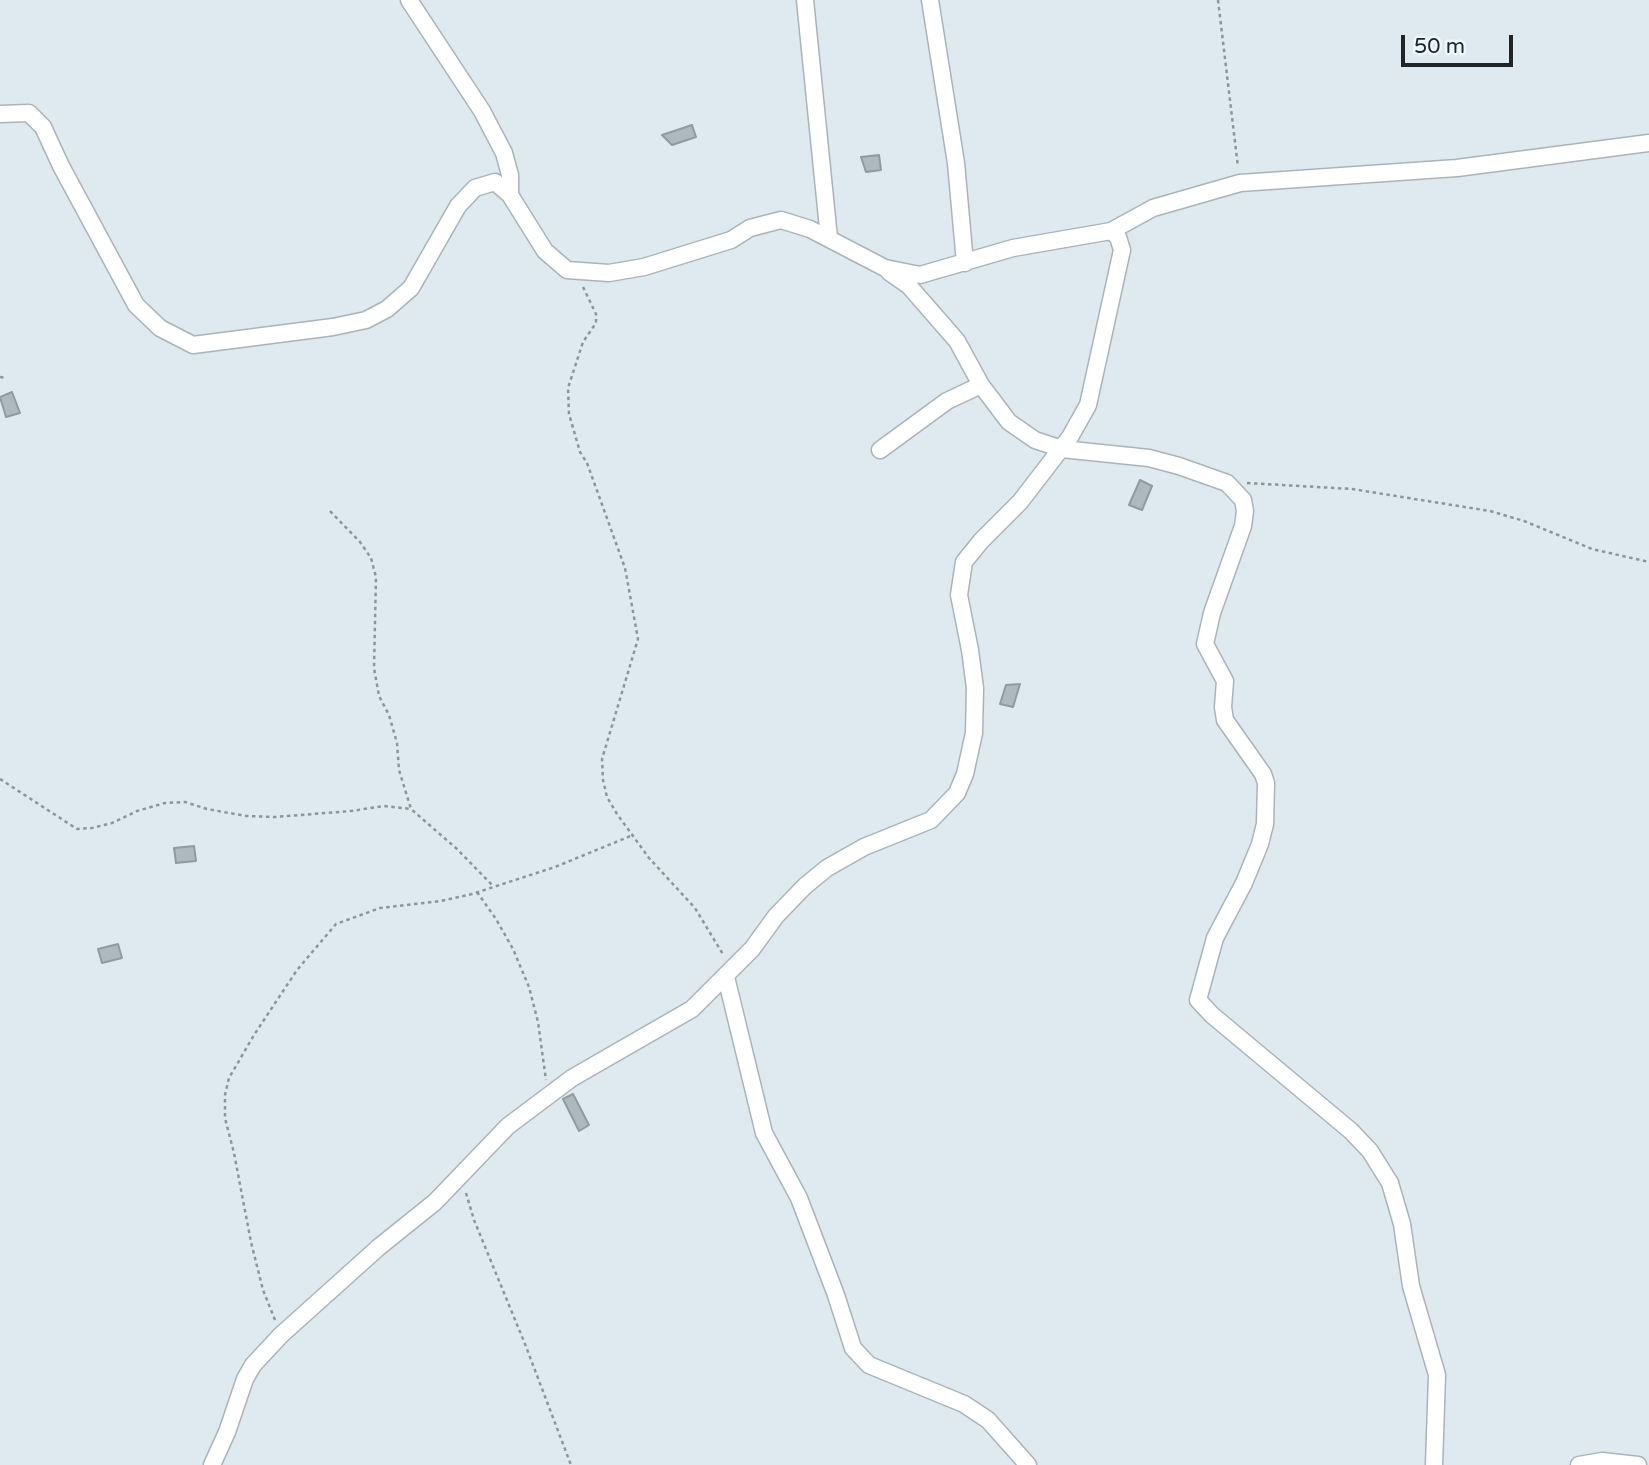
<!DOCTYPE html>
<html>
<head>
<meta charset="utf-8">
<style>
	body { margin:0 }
	#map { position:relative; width:1649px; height:1465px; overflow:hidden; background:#dfeaf0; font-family:"Varela Round",sans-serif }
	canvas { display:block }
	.scale { position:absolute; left:1401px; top:35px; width:112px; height:32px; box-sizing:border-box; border:4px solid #212527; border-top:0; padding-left:9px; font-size:21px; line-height:24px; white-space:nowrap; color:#212527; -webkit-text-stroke:5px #ecf7fe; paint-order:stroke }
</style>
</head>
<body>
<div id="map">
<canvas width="1649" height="1465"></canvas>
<div class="scale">50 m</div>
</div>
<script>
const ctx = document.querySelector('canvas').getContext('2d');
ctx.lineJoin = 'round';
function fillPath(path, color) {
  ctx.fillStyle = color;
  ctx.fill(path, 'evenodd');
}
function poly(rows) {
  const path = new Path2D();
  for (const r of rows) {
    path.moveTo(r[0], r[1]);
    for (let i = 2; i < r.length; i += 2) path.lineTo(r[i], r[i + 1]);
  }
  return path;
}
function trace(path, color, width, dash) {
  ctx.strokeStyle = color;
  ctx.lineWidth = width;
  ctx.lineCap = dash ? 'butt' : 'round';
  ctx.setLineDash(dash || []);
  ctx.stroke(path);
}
const building = poly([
	[692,125,696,137,672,145,662,135,692,125],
	[879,155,881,170,866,172,861,157,879,155],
	[12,392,20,413,6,417,0,397,12,392],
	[1140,480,1152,486,1142,510,1129,505,1140,480],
	[1020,684,1013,707,1000,704,1006,685,1020,684],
	[194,846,196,861,176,863,174,848,194,846],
	[118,944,122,958,102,963,98,949,118,944],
	[573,1094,589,1125,579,1131,563,1099,573,1094]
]);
const path = poly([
	[1218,0,1238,167],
	[583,287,596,314,596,323,583,342,568,388,569,414,580,452,587,463,625,568,638,639,602,759,603,780,607,797,617,814,649,858,695,908,724,956],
	[0,377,7,378],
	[1247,483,1352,489,1490,511,1524,521,1592,549,1649,562],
	[330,511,360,542,371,558,376,577,374,668,379,696,389,715,397,743,399,770,411,809,457,849,492,885],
	[0,779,77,829,92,828,112,823,137,811,165,803,185,802,207,809,246,816,275,817,351,811,384,806,411,809],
	[477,892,496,919,513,949,529,987,538,1022,546,1080],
	[466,1193,474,1220,525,1344,571,1465],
	[275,1320,263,1290,251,1242,234,1153,225,1118,225,1095,229,1078,254,1035,297,970,336,924,380,908,441,901,472,894,555,867,633,835]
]);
const minor = poly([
	[409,0,482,111,504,153,510,175,510,195],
	[805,0,829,238],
	[930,0,956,163,965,263],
	[0,114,29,113,43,127,61,166,136,305,160,328,193,345,333,327,366,320,387,309,411,288,458,206,475,188,495,182,510,195,545,251,567,270,609,273,644,267,731,240,750,228,781,220,810,229,885,268,920,275,1013,248,1111,231,1153,208,1240,183,1457,168,1649,143],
	[889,272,909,286,957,341,981,385,1009,422,1035,440,1062,449,1149,458,1179,466,1227,483,1243,500,1245,511,1243,526,1212,613,1205,644,1225,681,1223,707,1225,720,1263,774,1266,783,1265,824,1260,844,1244,883,1215,938,1198,1000,1212,1015,1351,1131,1370,1151,1390,1183,1402,1224,1411,1286,1437,1375,1434,1465],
	[880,450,947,401,981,385],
	[726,977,764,1133,799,1198,836,1295,853,1348,869,1365,964,1404,988,1420,1028,1465],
	[212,1465,227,1432,245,1379,253,1365,281,1335,379,1247,435,1202,508,1126,572,1078,692,1009,752,949,776,916,805,886,827,868,864,847,931,820,957,793,965,774,974,733,975,688,970,650,959,595,964,562,981,541,1020,502,1070,437,1088,405,1122,250,1118,237,1111,231],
	[1579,1465,1602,1461,1638,1465]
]);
fillPath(building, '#aeb9bf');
trace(building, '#909aa0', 2);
trace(minor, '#a9b4ba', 19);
trace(path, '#8d9599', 2.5, [3.5, 3.5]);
trace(minor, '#fff', 16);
</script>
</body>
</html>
